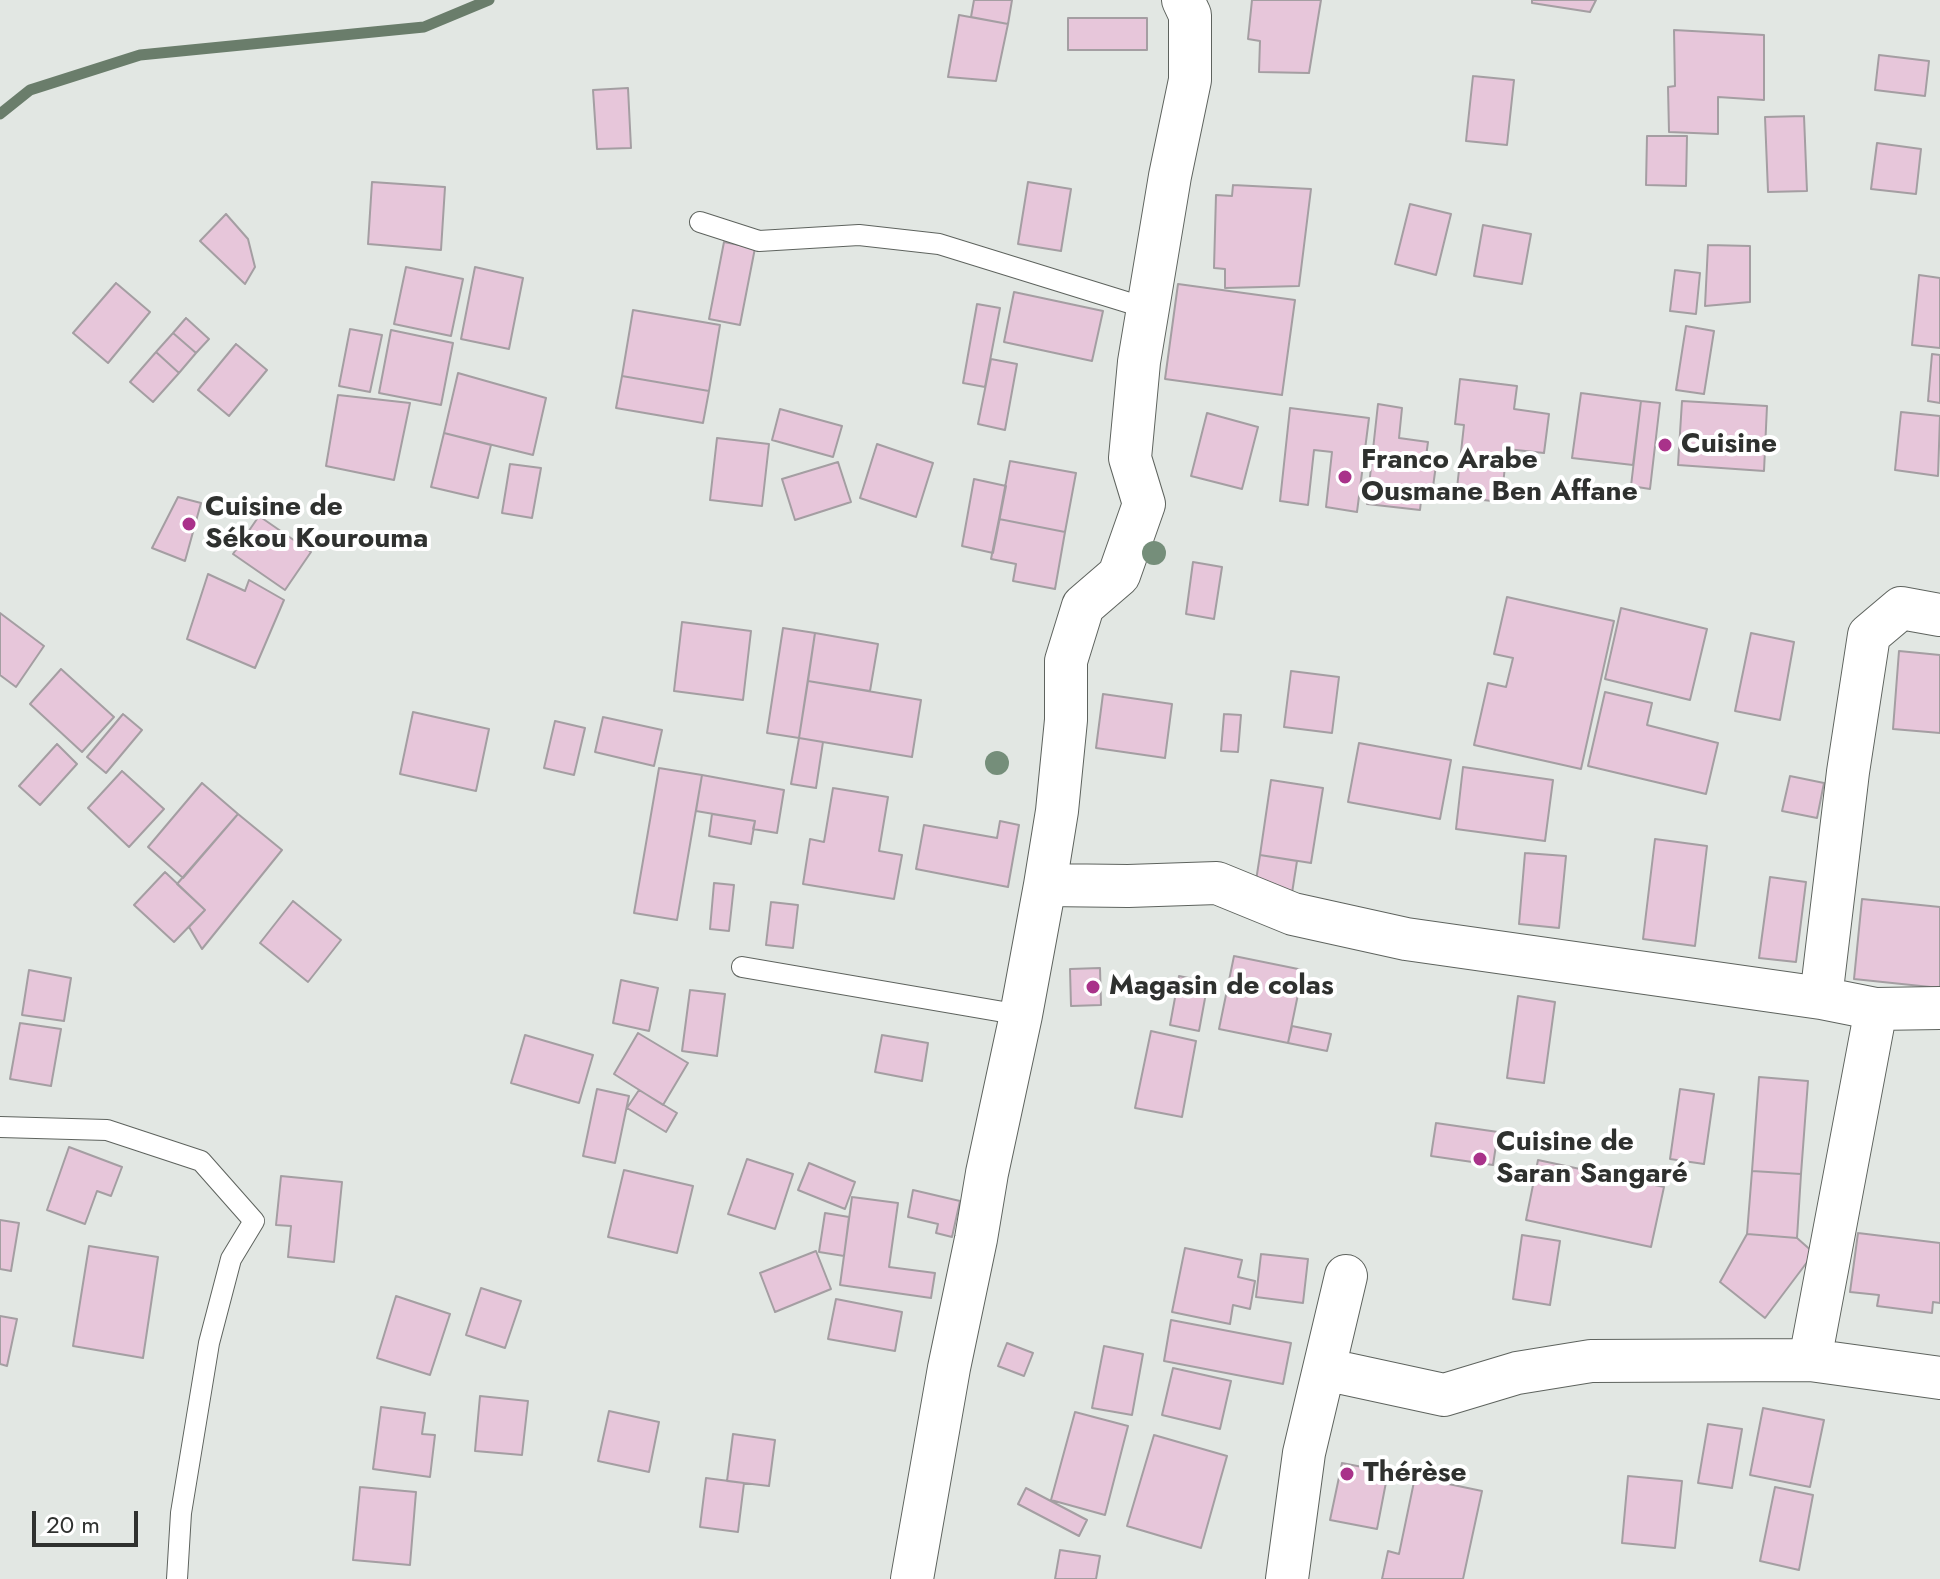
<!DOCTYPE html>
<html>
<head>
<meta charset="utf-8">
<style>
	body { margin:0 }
	#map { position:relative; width:1940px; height:1579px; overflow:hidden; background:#e2e7e3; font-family:Jost,sans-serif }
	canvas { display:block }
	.scale { position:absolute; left:32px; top:1511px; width:106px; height:36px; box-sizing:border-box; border:4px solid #2f312f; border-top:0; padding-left:10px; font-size:24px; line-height:28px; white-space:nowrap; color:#2f312f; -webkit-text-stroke:6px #fff; paint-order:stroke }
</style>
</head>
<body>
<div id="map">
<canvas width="1940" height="1579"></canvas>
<div class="scale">20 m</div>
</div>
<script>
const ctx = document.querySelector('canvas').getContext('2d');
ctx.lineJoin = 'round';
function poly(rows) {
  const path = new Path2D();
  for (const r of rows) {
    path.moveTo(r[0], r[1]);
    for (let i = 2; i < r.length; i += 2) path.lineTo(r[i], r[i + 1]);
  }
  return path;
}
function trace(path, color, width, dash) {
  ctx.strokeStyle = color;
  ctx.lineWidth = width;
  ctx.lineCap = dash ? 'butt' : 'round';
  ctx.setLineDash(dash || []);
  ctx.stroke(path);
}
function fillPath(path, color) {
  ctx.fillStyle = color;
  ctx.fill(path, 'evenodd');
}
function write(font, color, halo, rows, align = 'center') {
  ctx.font = font + ' Jost,sans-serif';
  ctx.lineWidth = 8;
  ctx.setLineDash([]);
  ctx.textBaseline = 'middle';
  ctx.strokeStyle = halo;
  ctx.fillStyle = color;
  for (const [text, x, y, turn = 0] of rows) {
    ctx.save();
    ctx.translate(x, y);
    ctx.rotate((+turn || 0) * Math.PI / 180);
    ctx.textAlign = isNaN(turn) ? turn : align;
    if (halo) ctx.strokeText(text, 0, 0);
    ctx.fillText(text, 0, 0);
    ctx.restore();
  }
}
const stream = poly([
	[0,114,30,90,140,55,424,27,489,0]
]);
const building = poly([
	[974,0,1012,0,1008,24,971,17,974,0],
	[1252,0,1321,0,1309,73,1259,72,1260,41,1248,39,1252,0],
	[1532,0,1596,0,1590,12,1532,3,1532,0],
	[959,15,1008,24,996,81,948,77,959,15],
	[1068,18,1147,18,1147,50,1068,50,1068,18],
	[1674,30,1764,35,1764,100,1718,97,1718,134,1669,132,1668,87,1675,86,1674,30],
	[1879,55,1929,61,1925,96,1875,90,1879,55],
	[1473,76,1514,80,1507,145,1466,141,1473,76],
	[628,88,631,148,597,149,593,90,628,88],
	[1804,116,1807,191,1768,192,1765,117,1804,116],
	[1647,136,1687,136,1686,186,1646,185,1647,136],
	[1877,143,1921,149,1916,194,1871,189,1877,143],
	[372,182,445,187,441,250,368,244,372,182],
	[1028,182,1071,189,1061,251,1018,244,1028,182],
	[1233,185,1311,189,1299,286,1225,288,1225,269,1214,268,1216,195,1232,196,1233,185],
	[1410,204,1451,214,1436,275,1395,264,1410,204],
	[226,214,248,239,255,267,245,284,200,241,226,214],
	[1483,225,1531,234,1522,284,1474,276,1483,225],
	[724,242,755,248,740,325,709,319,724,242],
	[1708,245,1750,246,1750,302,1705,306,1708,245],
	[406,267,463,279,451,336,394,324,406,267],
	[475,267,523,278,509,349,461,339,475,267],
	[1675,270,1700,273,1696,314,1670,311,1675,270],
	[1919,275,1940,278,1940,348,1912,345,1919,275],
	[116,283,150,312,108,363,73,333,116,283],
	[1178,284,1295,300,1282,395,1165,379,1178,284],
	[1014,292,1103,311,1092,361,1004,342,1014,292],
	[977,304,1000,308,985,387,963,383,977,304],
	[633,310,720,325,709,391,622,376,633,310],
	[186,318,209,339,196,353,173,333,186,318],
	[1686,326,1714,331,1704,394,1676,390,1686,326],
	[350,329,382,335,370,392,339,386,350,329],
	[391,330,453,343,441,405,379,393,391,330],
	[173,333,196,353,179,373,156,352,173,333],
	[236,344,267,370,229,416,198,390,236,344],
	[156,352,179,373,153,402,130,382,156,352],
	[1932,354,1940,355,1940,403,1928,401,1932,354],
	[991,359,1017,364,1005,430,978,424,991,359],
	[458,373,546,398,533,455,444,433,458,373],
	[622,376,709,391,703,423,616,408,622,376],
	[1460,379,1517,386,1514,409,1549,414,1544,453,1507,449,1501,502,1456,497,1464,425,1455,424,1460,379],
	[1581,393,1641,401,1633,465,1572,458,1581,393],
	[338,395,410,403,394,480,326,466,338,395],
	[1641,401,1660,403,1650,489,1631,486,1641,401],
	[1682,401,1767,406,1764,471,1678,465,1682,401],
	[1378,404,1402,408,1399,438,1428,442,1425,464,1436,465,1432,494,1422,492,1420,510,1367,504,1378,404],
	[1290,408,1369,418,1357,512,1326,507,1332,452,1314,450,1308,505,1280,501,1290,408],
	[780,409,842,426,833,457,772,440,780,409],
	[1901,412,1940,416,1938,476,1895,470,1901,412],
	[1207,413,1258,427,1242,489,1191,476,1207,413],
	[444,433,491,445,478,498,431,487,444,433],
	[717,438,769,444,762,506,710,500,717,438],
	[877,444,933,463,916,517,860,498,877,444],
	[1010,461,1076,473,1065,532,999,519,1010,461],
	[838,462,851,502,795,520,782,479,838,462],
	[510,464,541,468,532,518,502,513,510,464],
	[974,479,1006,486,993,553,962,546,974,479],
	[178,497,201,503,185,561,152,548,178,497],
	[259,516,311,552,285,590,233,554,259,516],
	[999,519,1065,532,1055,589,1013,581,1016,564,991,559,999,519],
	[1193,562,1222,567,1214,619,1186,614,1193,562],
	[208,574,245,591,249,580,284,600,255,668,187,639,208,574],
	[1507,597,1614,621,1581,769,1474,745,1488,683,1506,687,1513,658,1494,654,1507,597],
	[1621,608,1707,629,1690,700,1605,679,1621,608],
	[0,613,44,646,16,687,0,675,0,613],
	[682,622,751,631,743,700,674,691,682,622],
	[783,628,815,633,799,738,767,733,783,628],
	[815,633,878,644,870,691,808,681,815,633],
	[1751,633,1794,642,1780,720,1735,711,1751,633],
	[1899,651,1940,655,1940,733,1893,729,1899,651],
	[61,669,114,717,82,752,30,704,61,669],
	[1291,671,1339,677,1332,733,1284,727,1291,671],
	[808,681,921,700,912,757,799,738,808,681],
	[1605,692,1652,703,1647,725,1718,743,1706,794,1588,766,1605,692],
	[1103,694,1172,704,1165,758,1096,748,1103,694],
	[413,712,489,729,476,791,400,774,413,712],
	[123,714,142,730,106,773,87,757,123,714],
	[1224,714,1241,715,1238,752,1221,751,1224,714],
	[603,717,662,730,654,766,595,752,603,717],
	[555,721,585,728,574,775,544,768,555,721],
	[799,738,823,742,816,788,791,784,799,738],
	[1359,743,1451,760,1440,819,1348,802,1359,743],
	[57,744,77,764,40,805,19,786,57,744],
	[1463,767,1553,780,1545,841,1456,829,1463,767],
	[659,768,702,775,677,920,634,913,659,768],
	[122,771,164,809,129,847,88,808,122,771],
	[702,775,784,790,777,833,753,829,755,821,696,811,702,775],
	[1790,776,1824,783,1817,818,1782,811,1790,776],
	[1271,780,1323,788,1311,863,1260,855,1271,780],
	[202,783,238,814,183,878,148,847,202,783],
	[833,788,888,797,879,851,902,855,894,899,803,884,810,839,824,842,833,788],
	[238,814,282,850,202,949,189,927,205,910,177,884,238,814],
	[712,814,755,821,751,844,709,836,712,814],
	[1000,821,1019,825,1008,887,916,869,924,825,997,838,1000,821],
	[1655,839,1707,846,1695,946,1643,939,1655,839],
	[1525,853,1566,856,1559,928,1519,924,1525,853],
	[1260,855,1297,861,1292,893,1255,887,1260,855],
	[165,872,205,910,174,942,134,905,165,872],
	[1770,877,1806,882,1796,962,1759,958,1770,877],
	[714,883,734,885,729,931,710,929,714,883],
	[1862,899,1940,907,1940,988,1854,979,1862,899],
	[293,901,341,940,308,982,260,943,293,901],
	[771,902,798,905,793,948,766,945,771,902],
	[1234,956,1303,970,1288,1043,1219,1029,1234,956],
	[1100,968,1101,1005,1071,1006,1070,969,1100,968],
	[29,970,71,978,64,1021,22,1015,29,970],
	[1179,976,1208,982,1199,1031,1170,1025,1179,976],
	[621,980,658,988,649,1031,613,1023,621,980],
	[690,990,725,994,717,1056,682,1051,690,990],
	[1518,996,1555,1002,1544,1083,1507,1078,1518,996],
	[20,1023,61,1029,51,1086,10,1079,20,1023],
	[1292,1026,1331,1034,1327,1051,1288,1043,1292,1026],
	[1151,1031,1196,1041,1182,1117,1135,1108,1151,1031],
	[638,1033,688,1063,663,1105,614,1074,638,1033],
	[525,1035,593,1055,579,1103,511,1083,525,1035],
	[882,1035,928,1043,922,1081,875,1072,882,1035],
	[1759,1077,1808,1081,1801,1174,1752,1171,1759,1077],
	[597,1089,629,1096,615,1163,583,1156,597,1089],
	[1680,1089,1714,1094,1704,1164,1670,1159,1680,1089],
	[639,1090,677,1113,666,1132,627,1108,639,1090],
	[1436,1123,1498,1132,1493,1165,1431,1156,1436,1123],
	[69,1147,122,1167,111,1196,97,1191,85,1224,47,1210,69,1147],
	[747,1159,793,1174,775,1229,728,1214,747,1159],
	[1538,1160,1664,1187,1651,1247,1526,1220,1538,1160],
	[809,1163,855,1182,845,1209,798,1190,809,1163],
	[624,1170,693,1186,677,1253,608,1237,624,1170],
	[1752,1171,1801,1174,1797,1238,1747,1234,1752,1171],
	[281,1176,342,1182,334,1262,288,1257,291,1226,276,1225,281,1176],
	[913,1190,960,1201,952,1237,936,1233,938,1224,908,1217,913,1190],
	[852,1197,898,1203,889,1267,935,1273,931,1298,840,1285,852,1197],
	[825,1213,849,1217,844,1256,819,1252,825,1213],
	[0,1220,19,1223,11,1271,0,1269,0,1220],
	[1858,1233,1940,1243,1940,1303,1933,1302,1932,1313,1877,1306,1879,1295,1850,1292,1858,1233],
	[1747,1234,1797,1238,1814,1253,1765,1318,1720,1282,1747,1234],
	[1522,1235,1560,1241,1550,1305,1513,1299,1522,1235],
	[89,1246,158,1257,143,1358,73,1346,89,1246],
	[1185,1248,1242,1260,1238,1277,1255,1281,1250,1309,1233,1305,1230,1324,1172,1312,1185,1248],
	[816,1251,831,1289,775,1312,760,1273,816,1251],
	[1261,1254,1308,1259,1303,1303,1256,1297,1261,1254],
	[481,1288,521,1301,505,1348,466,1335,481,1288],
	[396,1296,450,1314,430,1375,377,1358,396,1296],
	[836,1299,902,1312,895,1351,828,1339,836,1299],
	[0,1316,17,1319,7,1366,0,1364,0,1316],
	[1171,1320,1291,1343,1283,1384,1164,1361,1171,1320],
	[1007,1343,1033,1353,1024,1376,998,1366,1007,1343],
	[1104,1346,1143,1354,1132,1415,1092,1408,1104,1346],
	[1173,1368,1231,1381,1220,1429,1162,1415,1173,1368],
	[480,1396,528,1401,522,1455,475,1451,480,1396],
	[381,1407,425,1413,422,1434,435,1435,430,1477,373,1469,381,1407],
	[1763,1408,1824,1420,1810,1487,1750,1475,1763,1408],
	[609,1411,659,1422,649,1472,598,1461,609,1411],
	[1075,1412,1128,1426,1105,1515,1051,1500,1075,1412],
	[1708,1424,1742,1429,1732,1488,1698,1483,1708,1424],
	[733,1434,775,1440,769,1486,727,1481,733,1434],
	[1154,1435,1227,1456,1201,1548,1127,1526,1154,1435],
	[1342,1463,1388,1472,1377,1529,1330,1520,1342,1463],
	[1628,1476,1682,1481,1675,1548,1622,1543,1628,1476],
	[1415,1477,1482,1491,1463,1579,1382,1579,1388,1551,1399,1554,1415,1477],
	[706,1478,744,1483,738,1532,700,1527,706,1478],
	[360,1487,416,1492,410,1565,353,1560,360,1487],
	[1775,1487,1813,1495,1799,1570,1760,1561,1775,1487],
	[1026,1488,1087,1520,1079,1536,1018,1504,1026,1488],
	[1060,1550,1100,1556,1096,1579,1055,1579,1060,1550]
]);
const service = poly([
	[700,222,759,241,859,235,939,244,1149,309],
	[742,967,1021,1015],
	[0,1127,107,1130,201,1161,254,1221,231,1259,209,1343,181,1513,177,1579]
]);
const minor = poly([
	[1045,885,1057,811,1066,720,1066,661,1083,606,1119,575,1144,504,1130,458,1139,362,1170,176,1190,80,1190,15,1183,0],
	[1821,998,1848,772,1869,635,1901,608,1940,615],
	[1810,1360,1876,1009],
	[1324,1369,1444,1395,1517,1373,1591,1361,1810,1360,1940,1378],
	[912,1579,949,1368,976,1239,987,1173,1021,1015,1045,885,1128,886,1217,883,1293,914,1406,939,1821,998,1876,1009,1940,1008],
	[1287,1579,1304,1453,1346,1276]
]);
const trees = [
	[1154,553],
	[997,763]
];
const markers = [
	[1665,445,8,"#a9328a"],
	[1345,477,8,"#a9328a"],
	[189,524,8,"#a9328a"],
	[1093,987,8,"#a9328a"],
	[1480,1159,8,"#a9328a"],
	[1347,1474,8,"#a9328a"]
];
const poiNames = [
	["Cuisine",1681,445],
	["Franco Arabe",1361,461],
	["Ousmane Ben Affane",1361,493],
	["Cuisine de",205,508],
	["Sékou Kourouma",205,540],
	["Magasin de colas",1109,987],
	["Cuisine de",1496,1143],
	["Saran Sangaré",1496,1175],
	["Thérèse",1363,1474]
];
trace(stream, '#6a7d6b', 11);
fillPath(building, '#e7c6da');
trace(building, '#a49ea2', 2);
trace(service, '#5e635e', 22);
trace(minor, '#5e635e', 44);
trace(service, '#fff', 20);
trace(minor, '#fff', 42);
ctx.fillStyle = '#758e7a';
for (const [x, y] of trees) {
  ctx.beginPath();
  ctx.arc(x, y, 12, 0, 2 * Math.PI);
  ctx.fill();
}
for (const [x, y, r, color] of markers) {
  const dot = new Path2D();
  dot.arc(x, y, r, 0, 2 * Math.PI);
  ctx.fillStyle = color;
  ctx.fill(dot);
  trace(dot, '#fff', 3);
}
write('bold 28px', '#2f312f', '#fff', poiNames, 'left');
</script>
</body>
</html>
